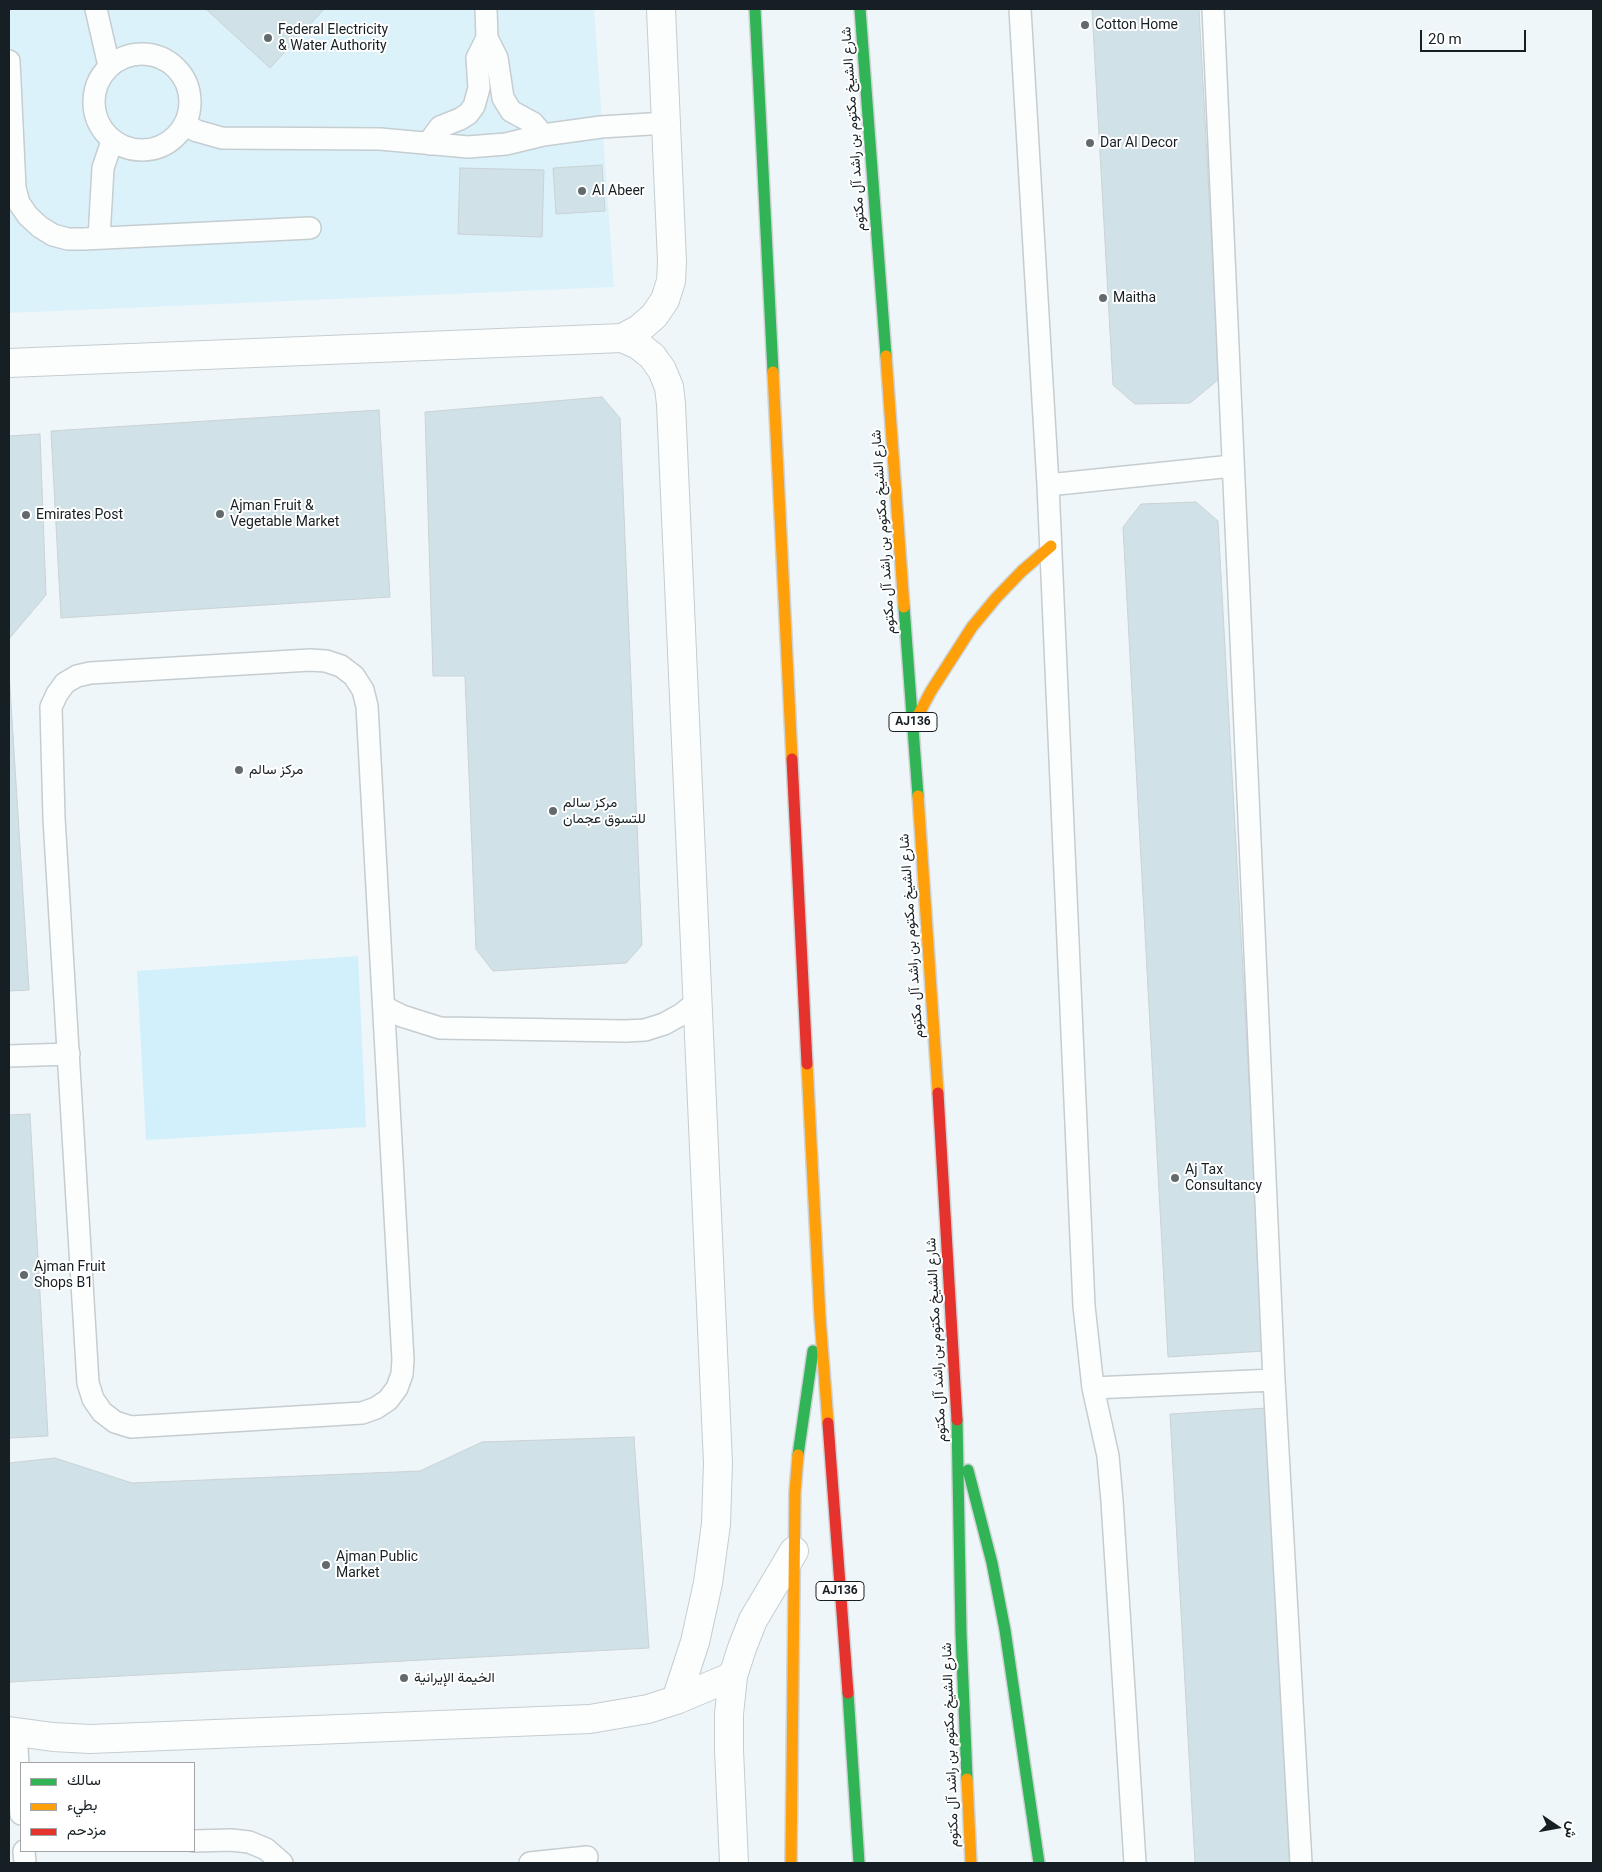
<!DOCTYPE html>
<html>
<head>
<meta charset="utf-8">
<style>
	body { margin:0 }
	#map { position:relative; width:1602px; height:1872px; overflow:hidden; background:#eef6f9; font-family:Roboto,Vazirmatn,sans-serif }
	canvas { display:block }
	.frame { position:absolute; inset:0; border:10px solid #161f23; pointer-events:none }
	.legend { position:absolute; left:20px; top:1762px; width:175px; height:90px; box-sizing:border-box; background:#fff; border:1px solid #a2a5a7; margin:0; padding:6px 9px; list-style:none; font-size:15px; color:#161f23 }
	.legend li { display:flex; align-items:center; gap:10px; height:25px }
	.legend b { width:25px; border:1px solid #a2a5a7 }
	.north { position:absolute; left:1532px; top:1802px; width:50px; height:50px; -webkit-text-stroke:4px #fff; paint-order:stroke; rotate:102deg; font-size:14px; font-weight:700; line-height:20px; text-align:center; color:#161f23 }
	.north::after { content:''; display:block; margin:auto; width:18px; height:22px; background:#161f23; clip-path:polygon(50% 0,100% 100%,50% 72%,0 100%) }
	.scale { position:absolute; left:1420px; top:30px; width:106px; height:22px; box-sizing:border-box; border:2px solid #161f23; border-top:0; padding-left:6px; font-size:15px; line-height:18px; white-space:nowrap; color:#161f23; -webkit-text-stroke:4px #fff; paint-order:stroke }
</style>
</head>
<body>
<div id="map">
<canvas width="1602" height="1872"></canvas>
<div class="frame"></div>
<ul class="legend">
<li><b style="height:6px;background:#30b455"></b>سالك</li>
<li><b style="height:6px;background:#ff9f0a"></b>بطيء</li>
<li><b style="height:6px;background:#e5322d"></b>مزدحم</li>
</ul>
<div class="north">ش</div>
<div class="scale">20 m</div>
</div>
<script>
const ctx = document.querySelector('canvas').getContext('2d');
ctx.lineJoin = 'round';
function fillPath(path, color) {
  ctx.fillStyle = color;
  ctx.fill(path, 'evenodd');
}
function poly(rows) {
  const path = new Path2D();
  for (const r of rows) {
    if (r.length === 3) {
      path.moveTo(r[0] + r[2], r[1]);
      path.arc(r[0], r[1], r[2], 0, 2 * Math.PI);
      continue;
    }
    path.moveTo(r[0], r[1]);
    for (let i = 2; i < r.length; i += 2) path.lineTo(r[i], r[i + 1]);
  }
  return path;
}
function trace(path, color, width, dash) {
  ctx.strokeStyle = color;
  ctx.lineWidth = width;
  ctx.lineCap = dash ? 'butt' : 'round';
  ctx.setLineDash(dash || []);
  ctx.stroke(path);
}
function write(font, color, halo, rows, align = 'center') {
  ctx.font = font + ' Roboto,Vazirmatn,sans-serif';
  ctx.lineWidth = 4;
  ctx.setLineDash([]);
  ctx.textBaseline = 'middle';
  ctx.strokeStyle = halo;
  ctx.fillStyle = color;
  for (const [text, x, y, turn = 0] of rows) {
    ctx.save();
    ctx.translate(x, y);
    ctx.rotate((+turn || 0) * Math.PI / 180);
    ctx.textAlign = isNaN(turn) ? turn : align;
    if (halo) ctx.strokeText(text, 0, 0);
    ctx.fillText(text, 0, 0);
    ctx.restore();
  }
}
const built = poly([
	[9,9,594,9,614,287,9,313]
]);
const green = poly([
	[358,956,366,1127,146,1140,137,971]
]);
const building = poly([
	[206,9,324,9,270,68,206,9],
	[1092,9,1199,9,1219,379,1190,403,1135,404,1113,385,1092,9],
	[602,165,605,211,556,214,553,168,602,165],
	[460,168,544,170,542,237,458,234,460,168],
	[602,397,620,418,642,945,626,963,493,971,476,949,465,676,433,676,425,412,602,397],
	[379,410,390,597,61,618,51,431,379,410],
	[40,434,46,595,9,639,9,436,40,434],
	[1196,502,1218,521,1264,1351,1168,1357,1123,527,1141,504,1196,502],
	[9,671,29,990,9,991,9,671],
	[30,1114,48,1436,9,1438,9,1115,30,1114],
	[1267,1408,1292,1863,1195,1863,1170,1414,1267,1408],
	[634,1437,649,1648,9,1682,9,1463,55,1458,132,1483,420,1471,482,1442,634,1437]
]);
const lane = poly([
	[96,9,109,66],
	[486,9,487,38,497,58,503,98,511,111,533,123,543,135],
	[1020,9,1048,485,1084,1306,1093,1388,1108,1456,1112,1501,1135,1863],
	[1213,9,1274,1380,1301,1863],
	[142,102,48],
	[9,61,15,188,19,203,28,216,40,227,53,235,68,239,84,239,310,228],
	[185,125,197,131,222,138,380,139,468,147,506,144,543,135,601,127,666,123],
	[430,144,432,138,440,127,460,119,468,114,474,106,479,88,477,58,487,38],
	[99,238,103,168,112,141],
	[1048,485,1232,466],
	[310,660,326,661,341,666,354,676,363,690,367,706,403,1360,402,1374,397,1388,388,1400,376,1408,362,1413,131,1427,115,1422,102,1412,93,1399,88,1383,54,818,51,707,57,694,65,683,77,676,90,673,310,660],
	[384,1007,402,1016,440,1028,625,1031,645,1030,664,1024,682,1014,698,1001],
	[9,1056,69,1054],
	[1093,1388,1274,1380],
	[16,1732,21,1814],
	[194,1841,231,1840,249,1842,266,1849,282,1863],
	[24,1851,25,1863],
	[530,1863,587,1857]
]);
const street = poly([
	[622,338,638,345,652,356,662,370,669,387,671,404,718,1463,716,1524,708,1583,695,1642,676,1700],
	[9,363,622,338,639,329,654,316,665,300,671,281,672,262,661,9],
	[9,1731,53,1737,90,1739,590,1719,648,1709,676,1700,733,1676],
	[734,1863,729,1750,729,1714,733,1676,742,1648,753,1620,794,1551]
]);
const fast = poly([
	[755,9,773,372],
	[860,9,886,356],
	[904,607,918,796],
	[957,1420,961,1633,967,1779],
	[798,1455,813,1351],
	[968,1470,992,1563,1005,1630,1039,1863],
	[848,1693,859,1863]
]);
const slow = poly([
	[886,356,904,607],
	[773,372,792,759],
	[913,725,931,691,972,627,996,598,1022,571,1051,546],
	[918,796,938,1093],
	[807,1064,820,1318,828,1423],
	[967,1779,971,1863],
	[791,1863,795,1492,798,1455]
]);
const jam = poly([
	[792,759,807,1064],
	[938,1093,957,1420],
	[828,1423,848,1693]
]);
const markers = [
	[1085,25,5,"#626a6e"],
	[268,38,5,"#626a6e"],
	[1090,143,5,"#626a6e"],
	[582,191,5,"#626a6e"],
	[1103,298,5,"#626a6e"],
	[220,514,5,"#626a6e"],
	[26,515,5,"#626a6e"],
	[239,770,5,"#626a6e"],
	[553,811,5,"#626a6e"],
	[1175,1178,5,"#626a6e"],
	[24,1275,5,"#626a6e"],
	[326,1565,5,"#626a6e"],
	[404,1678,5,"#626a6e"]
];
const shields = [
	[913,722,48],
	[840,1591,48]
];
const shieldNames = [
	["AJ136",913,722],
	["AJ136",840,1591]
];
const poiNames = [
	["Cotton Home",1095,25],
	["Federal Electricity",278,30],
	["& Water Authority",278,46],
	["Dar Al Decor",1100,143],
	["Al Abeer",592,191],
	["Maitha",1113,298],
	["Ajman Fruit &",230,506],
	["Vegetable Market",230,522],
	["Emirates Post",36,515],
	["مركز سالم",249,770],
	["مركز سالم",563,803],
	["للتسوق عجمان",563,819],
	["Aj Tax",1185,1170],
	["Consultancy",1185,1186],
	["Ajman Fruit",34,1267],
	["Shops B1",34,1283],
	["Ajman Public",336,1557],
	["Market",336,1573],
	["الخيمة الإيرانية",414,1678]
];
const streetNames = [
	["شارع الشيخ مكتوم بن راشد آل مكتوم",854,129,-94],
	["شارع الشيخ مكتوم بن راشد آل مكتوم",884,532,-94],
	["شارع الشيخ مكتوم بن راشد آل مكتوم",912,936,-94],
	["شارع الشيخ مكتوم بن راشد آل مكتوم",937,1340,-93],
	["شارع الشيخ مكتوم بن راشد آل مكتوم",951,1745,-92]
];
fillPath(built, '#dcf2fb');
fillPath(green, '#d2f0fc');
fillPath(building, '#d0e1e7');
trace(building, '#cad2d5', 1);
trace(lane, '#c5cdd0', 24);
trace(street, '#c5cdd0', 30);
trace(fast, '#ced3d5', 14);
trace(slow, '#ced3d5', 14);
trace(jam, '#ced3d5', 14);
trace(lane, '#fcfefe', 21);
trace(street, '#fcfefe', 28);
trace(fast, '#30b455', 11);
trace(slow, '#ff9f0a', 11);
trace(jam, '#e5322d', 11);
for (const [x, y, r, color] of markers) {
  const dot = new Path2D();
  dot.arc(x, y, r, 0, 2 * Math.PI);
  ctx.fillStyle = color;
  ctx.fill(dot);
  trace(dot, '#fff', 2);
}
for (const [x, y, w] of shields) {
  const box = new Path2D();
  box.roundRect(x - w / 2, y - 9.5, w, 19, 4);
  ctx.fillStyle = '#fff';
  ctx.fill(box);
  trace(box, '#161f23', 1);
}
write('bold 12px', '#161f23', null, shieldNames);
write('14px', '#161f23', '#fff', poiNames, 'left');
write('14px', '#161f23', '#fff', streetNames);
</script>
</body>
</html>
